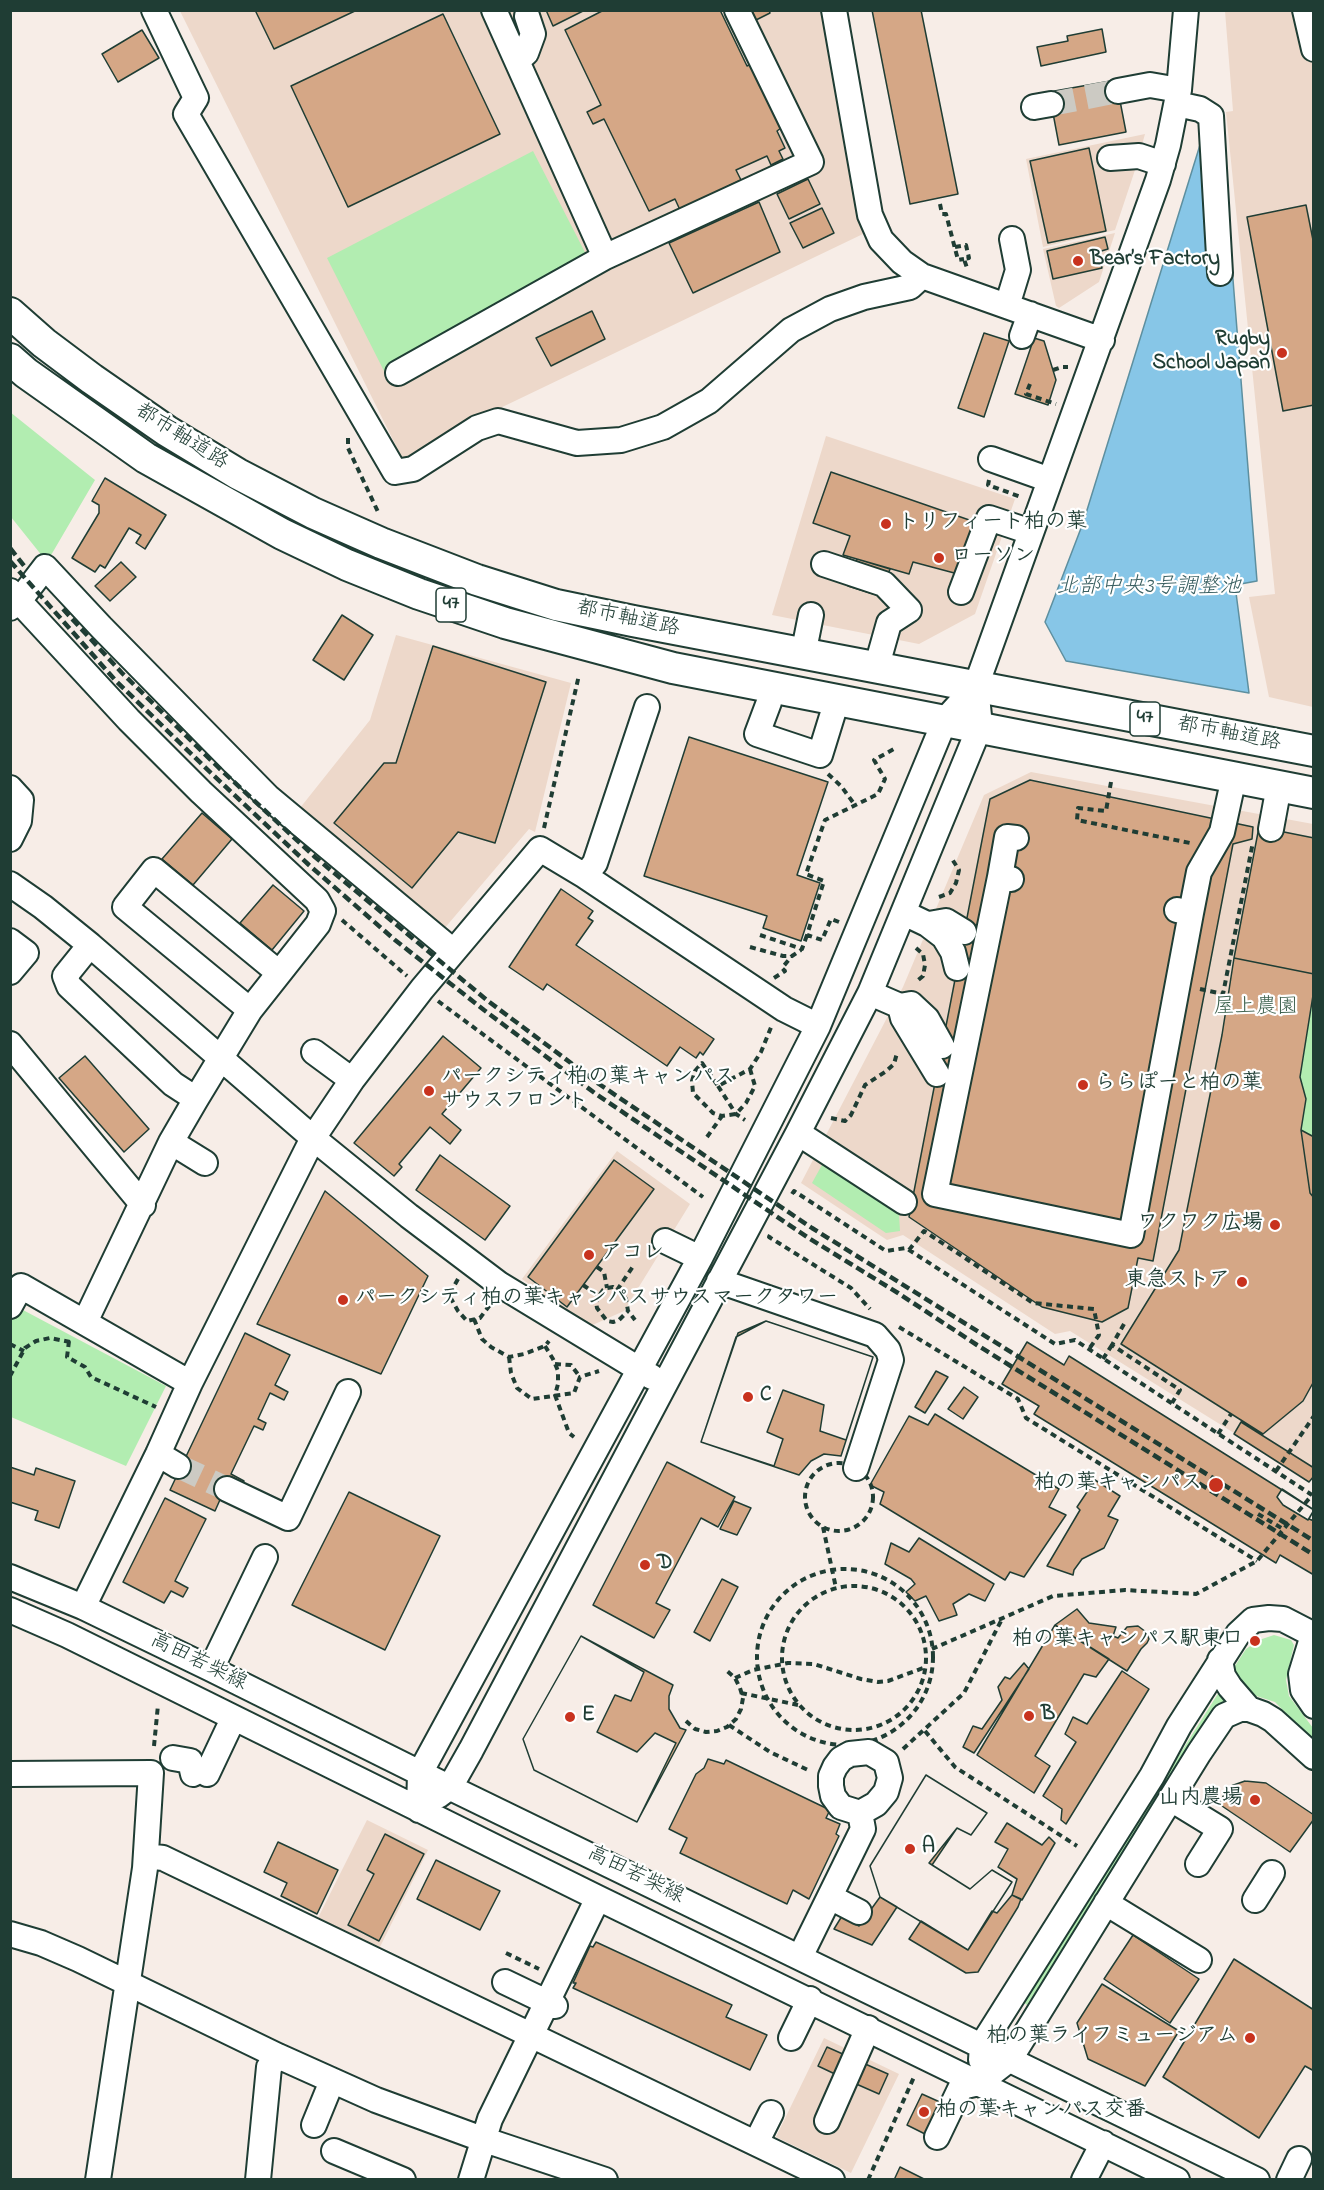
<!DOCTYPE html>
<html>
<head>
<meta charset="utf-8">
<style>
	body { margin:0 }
	#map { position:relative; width:1324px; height:2190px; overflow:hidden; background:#f7ede7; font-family:"Indie Flower",sans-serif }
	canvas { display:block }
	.frame { position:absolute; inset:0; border:12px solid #1f3d34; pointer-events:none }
</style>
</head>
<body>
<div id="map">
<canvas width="1324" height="2190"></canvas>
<div class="frame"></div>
</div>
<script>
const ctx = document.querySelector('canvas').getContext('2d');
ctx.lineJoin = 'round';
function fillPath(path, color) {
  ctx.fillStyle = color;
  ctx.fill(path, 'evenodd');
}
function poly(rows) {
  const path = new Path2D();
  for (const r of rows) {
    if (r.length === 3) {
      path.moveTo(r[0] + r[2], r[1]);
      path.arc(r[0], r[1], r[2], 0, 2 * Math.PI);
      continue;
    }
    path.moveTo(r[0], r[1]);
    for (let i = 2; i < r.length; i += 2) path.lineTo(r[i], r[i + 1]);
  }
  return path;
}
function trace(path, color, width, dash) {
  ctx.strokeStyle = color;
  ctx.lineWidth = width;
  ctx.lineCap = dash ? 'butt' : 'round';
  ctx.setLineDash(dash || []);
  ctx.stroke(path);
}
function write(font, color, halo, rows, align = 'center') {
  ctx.font = font + ' "Indie Flower","Klee One",sans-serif';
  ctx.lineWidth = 4.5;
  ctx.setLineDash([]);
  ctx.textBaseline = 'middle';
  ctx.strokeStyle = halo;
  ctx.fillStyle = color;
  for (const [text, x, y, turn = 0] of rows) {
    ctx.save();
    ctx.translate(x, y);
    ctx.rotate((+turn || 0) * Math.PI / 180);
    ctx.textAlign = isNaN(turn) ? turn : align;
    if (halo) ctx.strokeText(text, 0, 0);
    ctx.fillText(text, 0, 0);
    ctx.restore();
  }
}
const built = poly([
	[180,11,822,11,865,233,494,411,404,462],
	[1225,11,1313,11,1313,707,1269,697,1249,597,1275,594,1226,112,1233,111],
	[1145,134,1135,170,1115,230,1043,247,1026,159],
	[1115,233,1099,282,1059,308,1056,306,1043,249],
	[826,436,1015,499,975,614,919,644,772,615],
	[396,635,571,683,535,832,529,829,438,936,296,813,370,720],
	[1031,772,1313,824,1314,1470,1308,1479,1070,1331,1055,1334,903,1235,887,1240,801,1183,903,987,984,795],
	[617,1151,690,1204,624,1311,588,1327,522,1279],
	[367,1820,428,1850,378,1951,317,1920],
	[824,2038,899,2074,851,2173,776,2137]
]);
const green = poly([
	[533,151,591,264,384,371,327,258],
	[10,412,95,480,47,562,11,517],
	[1313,989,1313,1137,1301,1130,1306,1099,1300,1077],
	[823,1163,899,1214,900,1231,886,1233,812,1183],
	[23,1310,166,1386,126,1466,11,1417,10,1317,12,1313],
	[1274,1635,1291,1640,1294,1645,1286,1680,1289,1696,1313,1728,1313,1741,1275,1702,1250,1694,1232,1677,1233,1669,1246,1649,1259,1640],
	[1219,1692,1229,1698,1210,1714,1027,2005,1023,2002]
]);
const water = poly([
	[1221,129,1257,581,1235,585,1249,693,1066,661,1045,622,1083,523,1204,132,1221,129]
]);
const building = poly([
	[255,10,357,10,274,49,255,10],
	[546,10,585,10,553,26,546,10],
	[604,10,720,10,747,66,755,62,781,128,777,131,785,148,779,151,783,159,771,165,767,156,736,170,741,180,680,210,675,199,649,211,604,119,593,124,587,112,601,105,565,30,604,10],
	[748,10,769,10,770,13,754,21,748,10],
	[872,10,921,10,958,194,910,204,872,10],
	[443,14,500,134,348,207,291,86,443,14],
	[1102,29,1106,52,1041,66,1037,47,1068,41,1067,36,1102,29],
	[142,30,159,58,118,82,102,54,142,30],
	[1116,80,1126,132,1059,145,1049,92,1116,80],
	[1089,148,1106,231,1048,243,1030,161,1089,148],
	[808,179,820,204,789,219,777,194,808,179],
	[759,202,780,252,693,293,669,243,759,202],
	[1306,205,1314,245,1314,405,1283,411,1247,217,1306,205],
	[822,208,834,233,803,248,790,223,822,208],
	[1105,237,1108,249,1098,252,1102,268,1053,279,1047,251,1105,237],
	[592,311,605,339,551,366,536,338,592,311],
	[984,333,1009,341,984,417,958,408,984,333],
	[1034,338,1044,341,1056,380,1048,405,1015,394,1034,338],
	[831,472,975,522,958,574,913,562,909,574,843,555,850,536,813,523,831,472],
	[105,478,166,515,145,549,136,543,141,535,129,528,105,568,100,565,95,572,72,558,99,513,99,505,92,501,105,478],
	[857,559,890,569,880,596,848,586,857,559],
	[121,562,136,577,110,601,95,586,121,562],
	[342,615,373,635,344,680,313,660,342,615],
	[433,646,546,682,495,843,458,832,412,888,334,823,384,763,396,763,433,646],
	[689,737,828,782,797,875,820,883,801,941,763,928,767,916,644,876,689,737],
	[1030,780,1253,827,1252,839,1233,844,1153,1261,1138,1258,1128,1308,1102,1322,1042,1307,909,1217,990,799,1030,780],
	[202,813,232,839,193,885,162,859,202,813],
	[1259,827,1314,838,1314,974,1234,958,1259,827],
	[273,885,304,911,272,950,240,923,273,885],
	[561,889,593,911,588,918,593,921,576,945,714,1039,703,1055,700,1052,696,1058,680,1047,667,1066,547,984,543,990,509,967,561,889],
	[1234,958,1314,974,1314,989,1300,1077,1306,1099,1301,1130,1310,1193,1314,1198,1314,1381,1303,1401,1263,1434,1121,1344,1179,1250,1222,1035,1234,958],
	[443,1036,481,1068,442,1114,461,1130,450,1144,430,1127,399,1164,402,1167,394,1176,354,1143,443,1036],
	[85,1056,149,1129,124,1152,59,1078,85,1056],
	[1301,1130,1314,1137,1314,1198,1310,1193,1301,1130],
	[440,1155,510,1206,485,1240,416,1190,440,1155],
	[614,1160,654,1189,567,1307,528,1277,614,1160],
	[325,1191,428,1276,381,1374,257,1324,325,1191],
	[766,1321,873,1357,846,1440,820,1431,824,1405,783,1390,767,1432,783,1439,774,1466,701,1442,736,1337,766,1321],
	[766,1321,873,1357,841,1456,824,1454,811,1461,799,1475,701,1442,738,1333,766,1321],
	[245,1333,290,1355,275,1385,288,1392,284,1400,270,1393,258,1419,266,1423,263,1430,254,1426,231,1474,244,1481,240,1491,227,1484,215,1511,170,1490,245,1333],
	[1027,1342,1064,1365,1069,1356,1314,1510,1309,1519,1314,1521,1314,1575,1280,1555,1276,1563,1034,1414,1039,1406,1002,1384,1027,1342],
	[936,1371,948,1377,925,1413,915,1407,936,1371],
	[964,1387,978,1397,963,1419,948,1409,964,1387],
	[935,1414,1059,1489,1049,1507,1066,1515,1024,1577,1010,1572,1005,1580,880,1504,884,1492,870,1485,909,1416,928,1425,935,1414],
	[1241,1422,1314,1468,1314,1476,1309,1482,1234,1434,1241,1422],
	[667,1462,735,1497,718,1527,701,1518,656,1603,670,1610,654,1638,593,1605,667,1462],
	[10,1467,34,1475,36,1468,75,1481,59,1528,35,1520,38,1511,10,1502,10,1467],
	[1095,1480,1120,1496,1108,1516,1118,1520,1104,1548,1082,1559,1074,1570,1073,1575,1047,1566,1080,1510,1077,1507,1095,1480],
	[1282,1489,1314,1510,1308,1520,1283,1505,1277,1497,1282,1489],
	[349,1492,440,1536,385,1650,292,1605,349,1492],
	[165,1498,206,1519,175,1581,188,1588,183,1597,171,1591,164,1603,123,1582,165,1498],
	[734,1501,751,1508,737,1535,720,1529,734,1501],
	[919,1538,994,1584,985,1601,969,1594,953,1604,957,1615,939,1621,926,1596,915,1601,906,1592,915,1584,911,1579,885,1564,891,1543,909,1552,919,1538],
	[722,1579,738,1587,710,1641,694,1632,722,1579],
	[1077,1609,1089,1623,1116,1627,1113,1636,1118,1638,1127,1627,1138,1626,1146,1632,1149,1639,1147,1643,1141,1649,1127,1671,1055,1625,1077,1609],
	[1055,1625,1109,1659,1096,1677,1084,1674,1035,1756,1050,1766,1034,1793,977,1755,1055,1625],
	[581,1636,644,1672,631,1701,615,1695,597,1732,637,1752,655,1733,676,1743,637,1822,534,1770,523,1739,581,1636],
	[581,1636,673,1685,669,1696,669,1709,680,1728,686,1730,637,1822,534,1770,523,1739,581,1636],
	[1024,1663,1029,1669,974,1753,963,1747,973,1726,982,1729,1002,1700,998,1687,1005,1677,1010,1679,1024,1663],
	[1122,1671,1149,1689,1066,1824,1061,1820,1062,1809,1043,1796,1076,1742,1065,1734,1073,1717,1087,1724,1122,1671],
	[708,1759,724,1764,726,1760,830,1810,826,1818,840,1824,836,1834,839,1836,809,1899,793,1890,787,1904,680,1853,687,1838,669,1829,696,1774,704,1768,708,1759],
	[926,1775,987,1813,971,1835,957,1828,929,1863,970,1889,992,1870,1012,1882,968,1950,880,1897,870,1866,926,1775],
	[926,1775,987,1813,971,1835,957,1828,932,1865,970,1889,992,1870,1012,1882,968,1950,880,1897,870,1866,926,1775],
	[1245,1781,1266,1783,1314,1815,1314,1819,1290,1852,1219,1804,1228,1787,1245,1781],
	[1007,1823,1042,1845,1049,1837,1055,1843,1022,1900,1012,1895,1017,1879,998,1867,1008,1849,995,1842,1007,1823],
	[385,1834,424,1854,379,1941,348,1925,374,1874,367,1870,385,1834],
	[278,1842,338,1870,317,1914,281,1896,287,1883,264,1872,278,1842],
	[436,1860,500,1891,480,1930,417,1899,436,1860],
	[1012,1895,1021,1899,1018,1907,978,1972,966,1973,909,1939,921,1921,968,1950,992,1911,997,1913,1012,1895],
	[880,1897,897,1907,872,1945,834,1929,842,1916,859,1926,880,1897],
	[1133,1935,1199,1979,1170,2023,1104,1979,1133,1935],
	[596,1942,732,2005,726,2017,767,2035,750,2070,573,1988,576,1983,573,1983,590,1946,593,1947,596,1942],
	[1234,1959,1314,2010,1314,2071,1305,2066,1259,2138,1163,2077,1234,1959],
	[1102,1984,1179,2031,1145,2086,1088,2059,1077,2023,1102,1984],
	[827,2047,863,2063,854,2083,818,2066,827,2047],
	[863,2063,888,2074,879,2094,854,2083,863,2063],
	[922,2094,942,2103,927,2135,907,2125,922,2094],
	[900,2167,926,2180,894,2180,900,2167]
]);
const minorTunnel = poly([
	[1051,104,1118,91],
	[178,1466,227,1489]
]);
const path = poly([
	[940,204,942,214,946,214,958,260,964,259],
	[955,247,966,245,969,258,964,259,967,268],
	[1053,370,1062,367,1068,367],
	[1030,384,1026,394,1056,404],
	[348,438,348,448,379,514],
	[989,480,988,485,1021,497],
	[828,774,841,786,855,805],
	[1111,782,1106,811,1078,808,1077,820,1190,843],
	[544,828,579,675],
	[939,897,950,893,956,883,959,870,952,859],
	[342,920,407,976],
	[839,922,831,919,822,940,807,935,824,881,806,874,825,820,878,794,885,779,874,760,894,749],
	[760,935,802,949,807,935],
	[750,947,783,956,792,956,801,950],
	[916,948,923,954,925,965,923,976,916,982],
	[774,978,785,971,782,968,792,956],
	[1200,989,1223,994,1253,842],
	[438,1001,703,1197],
	[750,1069,755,1086,746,1103,736,1114,722,1116,713,1113,693,1093,692,1081,695,1071,702,1063,718,1086,750,1069,761,1052,772,1025],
	[718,1086,736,1114,745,1120],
	[831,1118,845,1121,851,1115,865,1085,885,1072,894,1064,897,1053],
	[707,1137,722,1116],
	[792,1194,794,1191,886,1251,906,1248,1055,1344,1075,1340,1312,1495,1257,1561,1196,1594,1125,1590,1053,1596,932,1649],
	[770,1235,769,1237,851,1288,870,1309],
	[909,1250,924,1231,1033,1303,1094,1309,1099,1335,1089,1349],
	[597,1267,604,1272,607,1288],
	[458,1279,449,1295,458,1311,467,1321,480,1318,490,1305],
	[583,1285,599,1296,603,1290,607,1288,613,1287,621,1292,626,1299,628,1311,635,1320],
	[617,1290,634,1265],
	[599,1296,596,1302,597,1308,607,1321,613,1322,619,1320,628,1311],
	[474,1319,482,1339,491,1347,509,1357,524,1354,545,1346,549,1341],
	[1124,1324,1112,1345,1180,1390,1172,1403],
	[899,1327,1018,1399,1026,1418,1257,1561],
	[69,1341,67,1357,85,1367,91,1377,156,1407],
	[10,1344,24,1351],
	[545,1346,553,1359,558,1371,558,1384,555,1395,569,1433,574,1437],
	[509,1357,511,1373,517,1388,532,1399,574,1393,580,1377,599,1371],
	[1103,1359,1112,1345],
	[555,1364,571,1365,580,1377],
	[10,1376,25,1348,36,1341,50,1338,70,1342],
	[1218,1434,1231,1414],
	[839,1497,34],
	[1276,1471,1314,1416],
	[1258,1514,1283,1529],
	[823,1527,836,1588],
	[845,1657,88],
	[854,1658,72],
	[735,1678,753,1670,788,1663,814,1664,861,1679,878,1682,888,1681,926,1667],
	[741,1693,798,1705],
	[686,1721,695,1729,706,1732,717,1731,727,1727,736,1719,741,1709,743,1698,740,1688,735,1678,727,1671],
	[729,1725,770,1752,810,1771],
	[925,1731,955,1767,1077,1846],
	[154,1746,158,1705],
	[903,1749,964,1693,1002,1619],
	[506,1953,539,1969],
	[868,2180,914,2077]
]);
const minor = poly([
	[154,10,196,98,186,114,395,472,413,469,477,428,498,421,577,443,621,440,663,427,709,401,791,330,830,309,864,297,910,287,922,276,1102,340],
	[494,10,605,257],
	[834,10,870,215,881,240,902,262,922,276],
	[1305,10,1314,49],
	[518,60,526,53,533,34,527,16],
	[1118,91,1150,85,1179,90],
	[1177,104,1200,109,1211,116,1220,273],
	[1034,107,1051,104],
	[1110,158,1139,156,1163,164],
	[1007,306,1018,270,1012,239],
	[1022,336,1030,314],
	[398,373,605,257,811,162,737,10],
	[991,459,1050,480],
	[824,564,884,584,909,610,889,623,876,669],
	[10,591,19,601,45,567,101,627,268,797,453,951],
	[961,592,989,518,1031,532],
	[10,608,19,601,129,720,201,792,317,900,323,911,318,924,250,1010,196,1099,171,1142,85,1322],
	[803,655,811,615],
	[772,687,769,702,757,734,820,755,837,700],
	[10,788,21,800,19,821,10,839],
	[1271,829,1279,786],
	[585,876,595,863,647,707],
	[1000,877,1007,837,1016,838],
	[1011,879,1000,877,935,1194,1131,1235,1191,913,1177,910],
	[10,884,43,907,90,945,313,1138,409,1216,499,1284,652,1377],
	[904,913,927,924,944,937,953,952,957,968],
	[1191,913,1199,872,1222,832,1234,777],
	[929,924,946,921,964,932],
	[10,941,26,953,10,972],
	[90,945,65,976,69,986,173,1084,196,1099],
	[870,993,900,1006,911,1004,927,1019,942,1046],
	[900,1006,903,1018,937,1074],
	[250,1010,125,907,154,870,279,973],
	[10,1044,143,1205],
	[314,1052,352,1080],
	[798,1133,904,1202],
	[171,1142,205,1163],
	[665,1241,700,1258],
	[719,1281,875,1335,888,1350,891,1360,856,1468],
	[10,1306,21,1286,190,1383],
	[158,1454,178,1466],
	[227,1489,288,1518,348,1392],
	[10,1577,83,1607,211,1669,420,1773,1257,2180],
	[83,1607,158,1454,190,1383,313,1138,352,1080,422,989,540,849,585,876,784,1009,818,1026],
	[10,1610,67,1635,598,1898,1177,2180],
	[1313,1635,1301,1674,1303,1690,1314,1706],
	[1220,1660,1223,1676,1230,1687,1249,1709],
	[211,1669,265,1557],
	[173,1758,190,1761,193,1774],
	[10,1774,151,1773,145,1868,98,2180],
	[207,1774,233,1719],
	[438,1796,450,1787,471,1750,798,1133,870,993,980,726,976,686],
	[1171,1799,1220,1829,1198,1864],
	[419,1810,420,1773,700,1258,818,1026,945,720,976,686,1158,180,1168,145,1179,90,1186,10],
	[146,1856,163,1858,832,2180],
	[830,1897,859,1912],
	[1255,1900,1272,1873],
	[1106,1903,1199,1960],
	[10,1934,41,1943,78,1959,278,2056,376,2100,482,2139,605,2180],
	[800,1957,863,1829,860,1813,841,1807,833,1796,831,1786,831,1776,835,1767,841,1759,850,1754,869,1752,886,1762,890,1778,886,1792,876,1804,860,1813],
	[505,1982,555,2006],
	[791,2038,810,1999],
	[981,2060,982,2045,1152,1776,1179,1726,1238,1634,1253,1620,1269,1618,1283,1619,1314,1635],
	[827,2121,868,2028],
	[314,2125,332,2081],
	[937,2137,961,2087,979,2083,1010,2059,1199,1753,1224,1716,1240,1709,1249,1709,1263,1714,1273,1720,1314,1757],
	[756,2143,771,2113],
	[334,2151,403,2180],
	[258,2180,269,2067,278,2056],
	[471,2180,490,2119,598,1898],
	[1084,2180,1103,2143],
	[1289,2180,1299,2159]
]);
const major = poly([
	[10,313,44,343,92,379,167,431,238,474,313,513,381,543,477,580,556,605,633,621,1314,751],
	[10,359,26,373,146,458,282,534,347,565,419,594,505,623,673,668,1314,793]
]);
const rail = poly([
	[10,548,25,567],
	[10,561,115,680,211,773,309,865,395,940,484,1010,596,1094,807,1237,898,1293,977,1345,1314,1555],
	[63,609,122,673,219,768,315,857,488,1001,599,1084,812,1228,1314,1541]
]);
const markers = [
	[1078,261,6,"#c8321e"],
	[1282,353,6,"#c8321e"],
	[886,524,6,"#c8321e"],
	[939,558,6,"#c8321e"],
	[1083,1085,6,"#c8321e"],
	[429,1091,6,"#c8321e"],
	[1275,1225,6,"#c8321e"],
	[589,1255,6,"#c8321e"],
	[1242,1282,6,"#c8321e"],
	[343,1300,6,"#c8321e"],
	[748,1397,6,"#c8321e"],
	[1216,1485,8,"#c8321e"],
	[645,1565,6,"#c8321e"],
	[1255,1641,6,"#c8321e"],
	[1029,1716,6,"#c8321e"],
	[570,1717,6,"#c8321e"],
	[1255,1800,6,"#c8321e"],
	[910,1849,6,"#c8321e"],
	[1250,2038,6,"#c8321e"],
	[924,2112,6,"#c8321e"]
];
const shields = [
	[451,605,30],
	[1145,719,30]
];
const shieldNames = [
	["47",451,605],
	["47",1145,719]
];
const poiNames = [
	["Bear’s Factory",1090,261],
	["Rugby",1270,341,"right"],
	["School Japan",1270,365,"right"],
	["トリフィート柏の葉",898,524],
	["ローソン",951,558],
	["パークシティ柏の葉キャンパス",441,1079],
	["サウスフロント",441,1103],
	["ららぽーと柏の葉",1095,1085],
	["ワクワク広場",1263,1225,"right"],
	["アコレ",601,1255],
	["東急ストア",1230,1282,"right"],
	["パークシティ柏の葉キャンパスサウスマークタワー",355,1300],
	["C",760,1397],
	["柏の葉キャンパス",1202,1485,"right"],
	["D",657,1565],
	["柏の葉キャンパス駅東口",1243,1641,"right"],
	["B",1041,1716],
	["E",582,1717],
	["山内農場",1243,1800,"right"],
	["A",922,1849],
	["柏の葉ライフミュージアム",1238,2038,"right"],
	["柏の葉キャンパス交番",936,2112]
];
const streetNames = [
	["都市軸道路",181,438,32],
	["都市軸道路",628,620,12],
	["都市軸道路",1229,735,11],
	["高田若柴線",198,1663,26],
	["高田若柴線",635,1876,26]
];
const parkNames = [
	["屋上農園",1256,1009]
];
const waterNames = [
	["北部中央3号調整池",1149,588]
];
fillPath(built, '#edd8ca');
fillPath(green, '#b2edb1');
fillPath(water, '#87c6e7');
trace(water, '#5d8f9f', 1.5);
fillPath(building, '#d5a786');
trace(building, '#1f3d34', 1.5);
trace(minorTunnel, '#cccac3', 24, [24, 12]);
trace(minor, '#1f3d34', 28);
trace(major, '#1f3d34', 34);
trace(path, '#1f3d34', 4, [6, 4.5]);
trace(minor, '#fff', 24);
trace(major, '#fff', 30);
trace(rail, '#1f3d34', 4.5, [9, 4.5]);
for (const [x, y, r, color] of markers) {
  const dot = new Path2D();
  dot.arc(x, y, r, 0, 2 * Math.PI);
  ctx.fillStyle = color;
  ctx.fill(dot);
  trace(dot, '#fff', 2);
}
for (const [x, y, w] of shields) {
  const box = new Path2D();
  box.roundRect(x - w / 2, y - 17, w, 34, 4.5);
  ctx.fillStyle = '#fff';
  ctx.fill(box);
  trace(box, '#1f3d34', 1.5);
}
write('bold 20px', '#1f3d34', null, shieldNames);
write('bold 21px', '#1f3d34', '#fff', poiNames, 'left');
write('21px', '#1f3d34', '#fff', streetNames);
write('21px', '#3c604d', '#fff', parkNames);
write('italic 22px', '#395f61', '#fff', waterNames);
</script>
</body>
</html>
